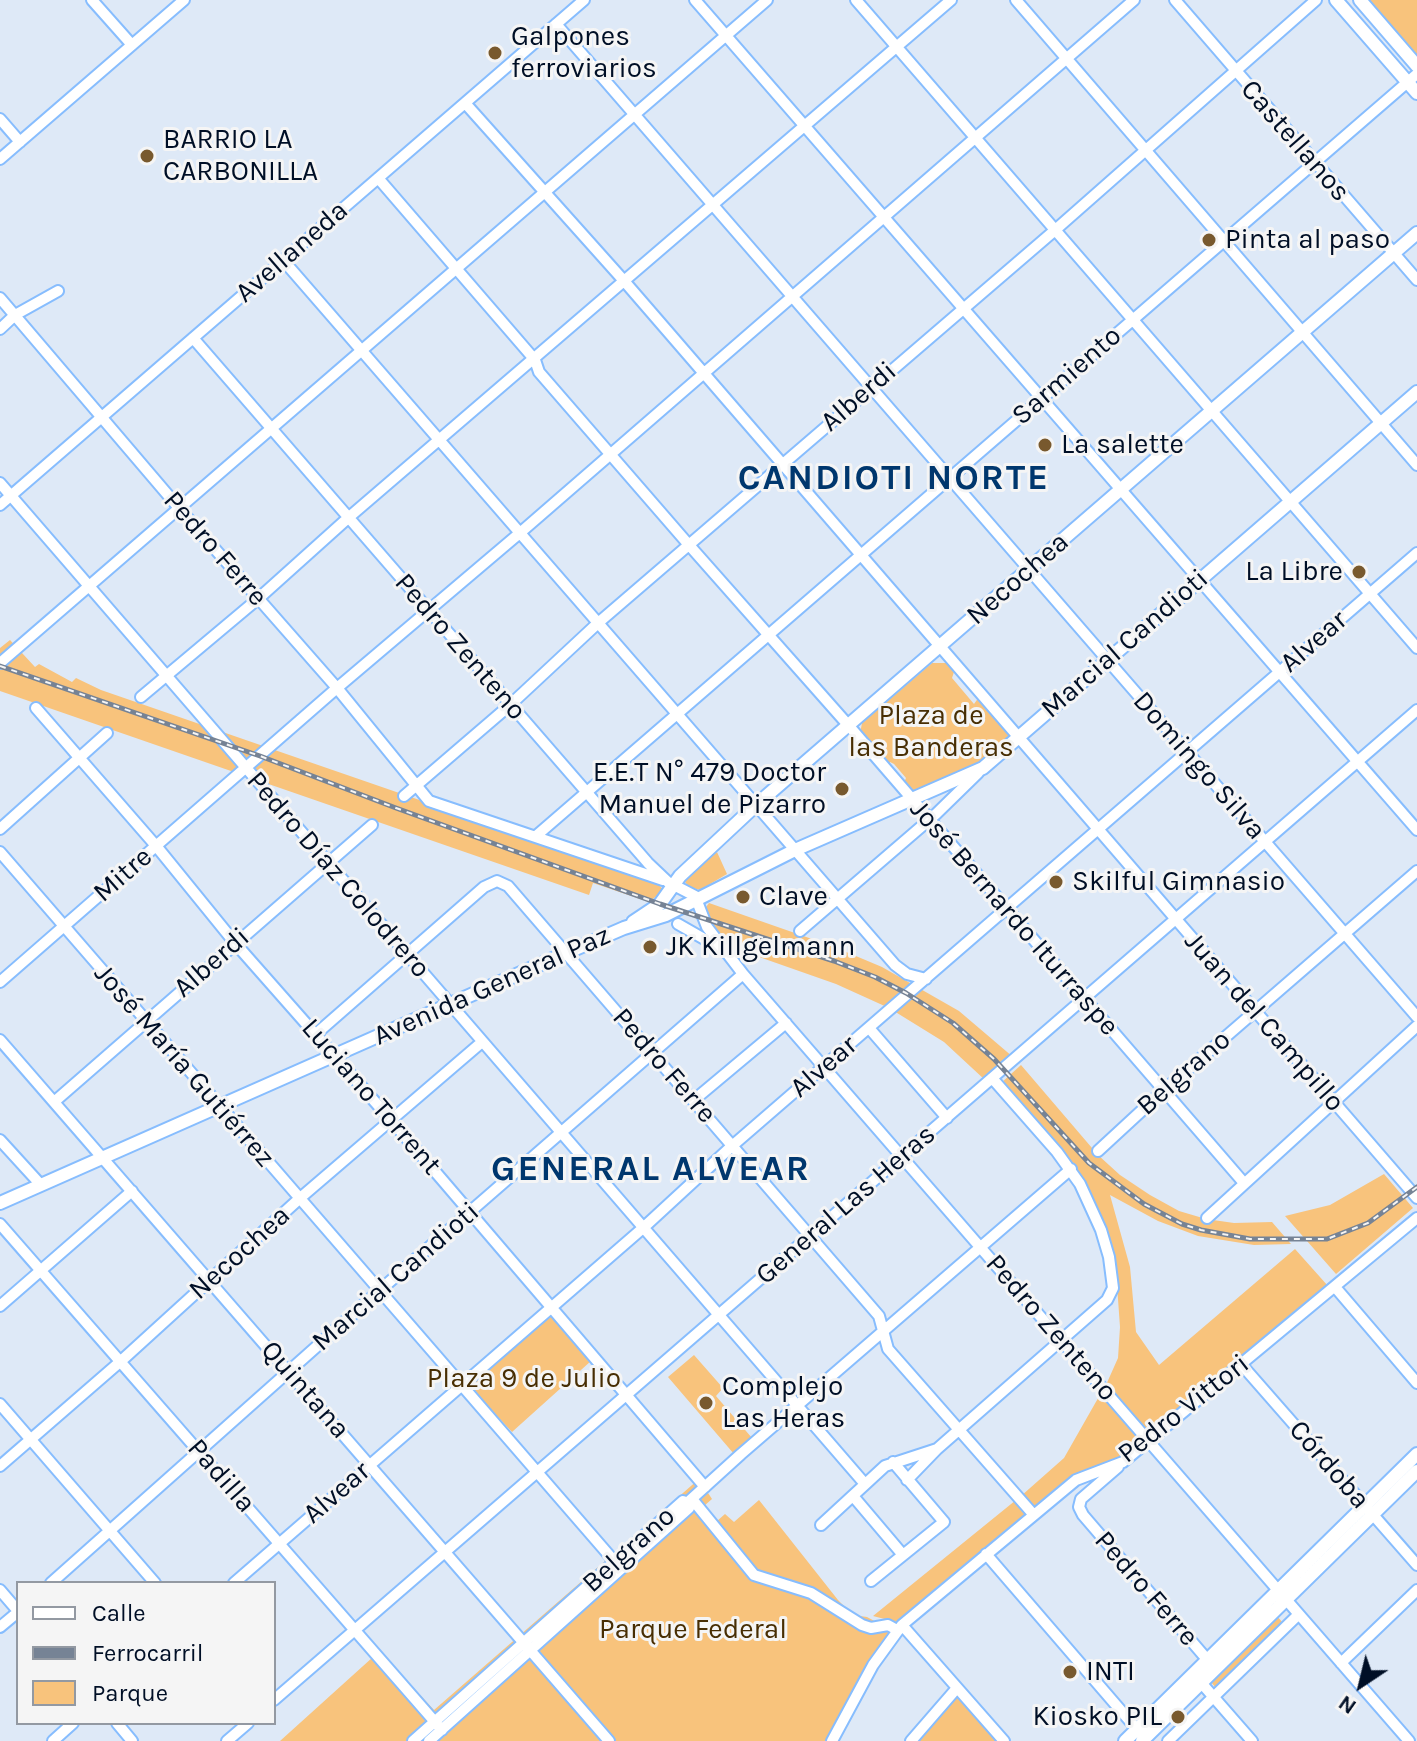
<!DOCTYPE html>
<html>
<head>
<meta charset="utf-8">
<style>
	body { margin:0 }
	#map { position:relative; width:1417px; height:1741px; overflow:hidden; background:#dee9f7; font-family:Karla,sans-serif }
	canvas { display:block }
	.legend { position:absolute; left:16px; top:1581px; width:260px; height:144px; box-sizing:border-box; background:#f5f5f5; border:2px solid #9399a2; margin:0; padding:10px 14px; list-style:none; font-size:24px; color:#000f26 }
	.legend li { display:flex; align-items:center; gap:16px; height:40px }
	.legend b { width:40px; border:2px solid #9399a2 }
	.north { position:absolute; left:1321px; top:1645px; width:80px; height:80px; -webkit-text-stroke:6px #f5f5f5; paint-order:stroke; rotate:215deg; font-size:22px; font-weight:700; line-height:32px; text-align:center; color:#000f26 }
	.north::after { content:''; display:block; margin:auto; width:28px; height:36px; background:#000f26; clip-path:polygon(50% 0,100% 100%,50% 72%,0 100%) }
</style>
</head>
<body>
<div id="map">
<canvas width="1417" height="1741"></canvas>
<ul class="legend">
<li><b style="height:10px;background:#fff"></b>Calle</li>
<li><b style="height:10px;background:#768395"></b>Ferrocarril</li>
<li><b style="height:22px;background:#f8c37c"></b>Parque</li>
</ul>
<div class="north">N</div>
</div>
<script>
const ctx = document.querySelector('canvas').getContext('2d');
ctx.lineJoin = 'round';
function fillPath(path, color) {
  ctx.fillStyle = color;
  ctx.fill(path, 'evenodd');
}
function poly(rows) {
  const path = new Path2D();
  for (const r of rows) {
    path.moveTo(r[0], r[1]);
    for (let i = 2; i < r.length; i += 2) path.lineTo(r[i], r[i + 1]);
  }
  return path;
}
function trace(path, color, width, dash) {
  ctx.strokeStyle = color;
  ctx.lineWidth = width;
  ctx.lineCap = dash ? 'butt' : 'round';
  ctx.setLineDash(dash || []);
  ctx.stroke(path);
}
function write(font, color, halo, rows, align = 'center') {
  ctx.font = font + ' Karla,sans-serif';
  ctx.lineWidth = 6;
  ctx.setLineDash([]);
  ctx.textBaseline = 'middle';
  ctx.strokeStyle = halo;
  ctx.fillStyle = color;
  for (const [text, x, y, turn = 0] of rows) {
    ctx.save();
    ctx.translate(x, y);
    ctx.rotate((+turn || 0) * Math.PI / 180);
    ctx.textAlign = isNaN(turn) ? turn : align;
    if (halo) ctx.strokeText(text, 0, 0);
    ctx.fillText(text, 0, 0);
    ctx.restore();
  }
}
const green = poly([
	[1366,0,1417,0,1417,58],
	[10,640,35,667,39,664,72,682,76,678,101,690,654,881,664,890,649,902,593,883,589,895,0,691,0,648],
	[932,663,950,663,955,669,952,678,974,704,979,697,1010,734,1007,744,982,767,919,794,906,789,903,785,906,778,894,764,890,762,888,768,860,734,862,723],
	[717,852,727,874,700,890,689,887,685,882,686,878],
	[709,903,832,946,882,967,959,1011,1013,1057,985,1080,944,1042,889,1008,836,984,725,945,710,922,706,907],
	[1021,1065,1098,1155,1120,1175,1150,1195,1179,1211,1206,1219,1234,1223,1272,1222,1291,1244,1254,1245,1198,1236,1158,1221,1110,1195,1130,1267,1136,1332,1159,1365,1295,1249,1328,1286,1148,1435,1106,1385,1118,1358,1120,1327,1117,1285,1100,1219,1001,1083],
	[1384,1174,1413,1208,1336,1274,1285,1216,1330,1205],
	[550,1315,591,1361,512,1432,469,1386],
	[694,1355,723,1388,716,1396,752,1438,734,1454,668,1377],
	[1101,1393,1141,1440,1120,1458,1076,1476,1034,1511,1021,1496,1064,1458],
	[699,1479,712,1499,704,1506,717,1521,725,1514,734,1522,759,1500,838,1600,853,1615,867,1617,893,1631,828,1741,280,1741,373,1657,399,1672,434,1710],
	[1016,1500,1029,1515,900,1623,873,1616],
	[1277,1616,1283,1623,1216,1688,1210,1681],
	[957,1694,999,1741,918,1741]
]);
const minor = poly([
	[92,0,132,45],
	[695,0,1417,830],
	[856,0,1417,648],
	[1016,0,1417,465],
	[1175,0,1417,280],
	[556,24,1417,1017],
	[465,103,625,282,1417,1198],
	[0,119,20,142],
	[0,159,184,0],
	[378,178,535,360,539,372,689,545,849,726,1244,1183],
	[283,260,895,965,907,974,926,979],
	[0,298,179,508,337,688,429,801,663,880],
	[0,329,15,315,58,291],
	[193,338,648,863,668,882,695,896,707,927,743,974,1409,1741],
	[0,483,865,1484],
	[0,505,584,0],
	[0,663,767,0],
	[141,697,259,598,348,518,951,0],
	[36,708,157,847,235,943,391,1120,705,1487],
	[404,796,510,705,598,623,1054,231,1316,0],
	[0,829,107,733],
	[536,836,1417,74],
	[0,852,621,1569],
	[678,924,720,948],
	[800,931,936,814,978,773],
	[0,982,337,688,521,532,1134,0],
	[869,1028,947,1118],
	[316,1034,484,887,497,881,508,886,879,1316,888,1349,1033,1514],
	[0,1040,609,1741],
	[694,1100,786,1023],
	[54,1102,372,825],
	[0,1140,41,1185],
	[1098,1151,1163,1091,1417,871],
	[1207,1218,1417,1026],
	[0,1224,442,1730],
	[1335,1287,1417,1383],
	[0,1306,132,1191],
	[1241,1364,1417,1565],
	[0,1404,155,1583],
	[0,1466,121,1361,299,1199,482,1042],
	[1118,1467,1081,1499,1079,1507,1083,1515,1211,1664],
	[907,1480,937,1449,1107,1300,1113,1288,1109,1257,1101,1230,1080,1184,1057,1152,992,1078],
	[853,1496,903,1555],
	[692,1499,754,1575,811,1593,862,1625,871,1628,888,1625,897,1630],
	[821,1525,885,1466,937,1449],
	[986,1554,1141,1734],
	[871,1581,944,1522,893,1462],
	[51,1583,379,1291,743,974],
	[234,1583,643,1228,732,1146,1417,553],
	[0,1590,18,1611],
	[902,1625,1004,1741],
	[0,1627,18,1612],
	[1341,1663,1417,1590],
	[1197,1678,1252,1741],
	[274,1700,1417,710],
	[117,1723,132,1741],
	[53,1741,73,1723],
	[227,1741,248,1723],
	[413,1741,683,1501,687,1503],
	[429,1741,689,1508,687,1503,741,1454,1071,1169],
	[832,1741,873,1665,902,1625,1076,1480,1123,1462,1417,1218],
	[911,1741,957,1688],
	[1168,1741,1298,1615]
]);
const major = poly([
	[1336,0,1417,93],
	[1360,0,1417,66],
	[633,922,660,904,680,876,756,805,1417,233],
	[0,1203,566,953,624,928,666,915,795,850,983,768,1417,392],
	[1125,1741,1417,1454],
	[1142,1741,1417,1471]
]);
const rail = poly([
	[0,666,260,756,396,808,660,904,834,961,875,977,906,993,953,1023,994,1059,1089,1163,1144,1204,1182,1224,1201,1230,1250,1239,1327,1239,1368,1223,1417,1187]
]);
const markers = [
	[495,53,8,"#78592e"],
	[147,156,8,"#78592e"],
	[1209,240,8,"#78592e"],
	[1045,445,8,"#78592e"],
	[1359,572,8,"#78592e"],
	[842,789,8,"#78592e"],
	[1056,882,8,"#78592e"],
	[743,897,8,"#78592e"],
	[650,947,8,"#78592e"],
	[706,1403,8,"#78592e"],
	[1070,1672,8,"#78592e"],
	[1178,1717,8,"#78592e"]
];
const poiNames = [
	["Galpones",511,37],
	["ferroviarios",511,69],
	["BARRIO LA",163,140],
	["CARBONILLA",163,172],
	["Pinta al paso",1225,240],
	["La salette",1061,445],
	["La Libre",1343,572,"right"],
	["E.E.T N° 479 Doctor",826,773,"right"],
	["Manuel de Pizarro",826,805,"right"],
	["Skilful Gimnasio",1072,882],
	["Clave",759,897],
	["JK Killgelmann",666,947],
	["Complejo",722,1387],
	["Las Heras",722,1419],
	["INTI",1086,1672],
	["Kiosko PIL",1162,1717,"right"]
];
const streetNames = [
	["Castellanos",1295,141,49],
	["Avellaneda",292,252,-41],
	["Sarmiento",1067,376,-41],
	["Alberdi",859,397,-41],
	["Pedro Ferre",215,549,49],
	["Necochea",1018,579,-41],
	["Alvear",1314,642,-41],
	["Marcial Candioti",1125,644,-41],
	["Pedro Zenteno",460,647,49],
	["Domingo Silva",1199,766,49],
	["Mitre",123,875,-41],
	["Pedro Díaz Colodrero",338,875,49],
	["José Bernardo Iturraspe",1014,918,49],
	["Alberdi",212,963,-41],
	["Avenida General Paz",492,986,-24],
	["Juan del Campillo",1264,1022,49],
	["José María Gutiérrez",184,1066,49],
	["Pedro Ferre",664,1066,49],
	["Alvear",824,1067,-41],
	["Belgrano",1184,1073,-41],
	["Luciano Torrent",371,1097,49],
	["General Las Heras",846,1205,-41],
	["Necochea",240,1253,-42],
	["Marcial Candioti",396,1277,-41],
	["Pedro Zenteno",1051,1328,49],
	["Quintana",305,1390,49],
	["Pedro Vittori",1184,1409,-38],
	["Córdoba",1329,1465,49],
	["Padilla",221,1476,49],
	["Alvear",337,1493,-41],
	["Belgrano",629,1550,-42],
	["Pedro Ferre",1146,1589,49]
];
const parkNames = [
	["Plaza de",931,716],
	["las Banderas",931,748],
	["Plaza 9 de Julio",524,1379],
	["Parque Federal",693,1630]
];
const districtNames = [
	["CANDIOTI NORTE",894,479],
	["GENERAL ALVEAR",651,1170]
];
fillPath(green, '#f8c37c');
trace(minor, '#87bdfe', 14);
trace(major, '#87bdfe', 16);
trace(minor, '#fff', 10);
trace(major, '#fff', 12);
trace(rail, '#768395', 5);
trace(rail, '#f5f5f5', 2, [6]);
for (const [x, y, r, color] of markers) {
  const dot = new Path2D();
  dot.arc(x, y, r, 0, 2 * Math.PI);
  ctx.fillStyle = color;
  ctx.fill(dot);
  trace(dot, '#f5f5f5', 3);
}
write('28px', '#000f26', '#f5f5f5', poiNames, 'left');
write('28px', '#000f26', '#f5f5f5', streetNames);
write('28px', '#482e03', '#f5f5f5', parkNames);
ctx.letterSpacing = '2px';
write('bold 36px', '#00376e', '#f5f5f5', districtNames);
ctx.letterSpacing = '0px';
</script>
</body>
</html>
